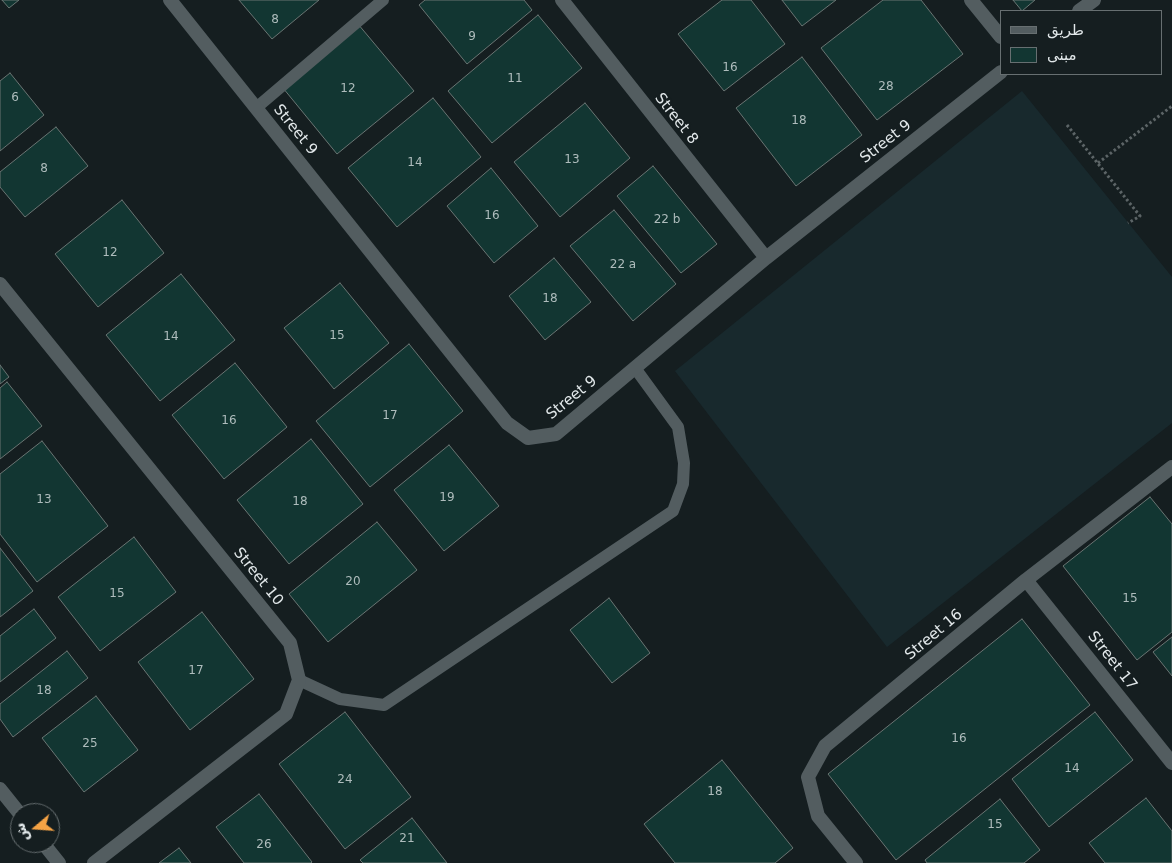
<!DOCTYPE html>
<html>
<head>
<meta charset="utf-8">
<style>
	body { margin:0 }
	#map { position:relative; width:1172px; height:863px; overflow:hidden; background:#151e20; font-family:"DejaVu Sans","Noto Sans Arabic",sans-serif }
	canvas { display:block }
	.legend { position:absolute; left:1000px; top:10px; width:162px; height:65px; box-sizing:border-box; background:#151e20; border:1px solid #676f71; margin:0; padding:6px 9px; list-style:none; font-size:15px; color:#e2e8ea }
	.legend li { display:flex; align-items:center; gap:10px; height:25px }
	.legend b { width:25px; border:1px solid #676f71 }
	.north { position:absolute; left:10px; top:803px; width:50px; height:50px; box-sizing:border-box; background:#151e20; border:1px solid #676f71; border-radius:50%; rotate:252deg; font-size:14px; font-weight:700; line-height:20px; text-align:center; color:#e2e8ea }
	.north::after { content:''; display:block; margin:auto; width:18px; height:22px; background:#f5a345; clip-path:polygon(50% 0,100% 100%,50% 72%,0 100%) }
</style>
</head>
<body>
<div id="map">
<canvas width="1172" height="863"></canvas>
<ul class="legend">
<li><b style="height:6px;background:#535d60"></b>طريق</li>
<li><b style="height:14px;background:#123632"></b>مبنى</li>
</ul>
<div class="north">ش</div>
</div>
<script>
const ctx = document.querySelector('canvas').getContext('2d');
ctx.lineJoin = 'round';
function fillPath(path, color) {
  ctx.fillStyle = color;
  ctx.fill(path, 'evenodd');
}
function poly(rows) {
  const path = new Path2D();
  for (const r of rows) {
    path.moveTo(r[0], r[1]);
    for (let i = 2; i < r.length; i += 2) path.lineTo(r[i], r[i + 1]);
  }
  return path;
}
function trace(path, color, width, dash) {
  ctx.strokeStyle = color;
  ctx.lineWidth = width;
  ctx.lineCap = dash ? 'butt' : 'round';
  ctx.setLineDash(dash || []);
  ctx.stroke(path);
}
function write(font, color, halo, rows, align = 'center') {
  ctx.font = font + ' "DejaVu Sans",sans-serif';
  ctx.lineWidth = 4;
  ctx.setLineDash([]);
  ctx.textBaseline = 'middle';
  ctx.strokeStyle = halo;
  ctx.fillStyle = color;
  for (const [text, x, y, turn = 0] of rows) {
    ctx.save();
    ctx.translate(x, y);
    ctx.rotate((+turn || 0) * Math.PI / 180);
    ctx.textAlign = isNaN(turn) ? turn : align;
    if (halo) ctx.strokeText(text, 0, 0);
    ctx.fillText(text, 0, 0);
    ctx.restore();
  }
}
const built = poly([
	[1022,91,1172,277,1172,423,887,647,675,371]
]);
const building = poly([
	[2,0,19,0,9,8,2,0],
	[239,0,319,0,272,39,239,0],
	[425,0,524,0,532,10,467,64,419,5,425,0],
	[722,0,751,0,785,44,724,91,678,34,722,0],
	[782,0,836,0,802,26,782,0],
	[883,0,921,0,963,54,877,120,821,48,883,0],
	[1013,0,1035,0,1022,11,1013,0],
	[538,15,582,68,492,143,448,91,538,15],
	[358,24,414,91,337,154,283,88,358,24],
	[802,57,862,135,796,186,736,108,802,57],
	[10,73,44,115,0,151,0,81,10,73],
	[433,98,481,157,397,227,348,168,433,98],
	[585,103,630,158,560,217,514,162,585,103],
	[56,127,88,166,25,217,0,187,0,172,56,127],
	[653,166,717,244,681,273,617,196,653,166],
	[491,168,538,226,494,263,447,206,491,168],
	[122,200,164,253,98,307,55,254,122,200],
	[614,210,676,284,633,321,570,246,614,210],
	[554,258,591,302,545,340,509,296,554,258],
	[181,274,235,340,160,401,106,335,181,274],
	[340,283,389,343,334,389,284,328,340,283],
	[409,344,463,411,370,487,316,421,409,344],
	[235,363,287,427,224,479,172,415,235,363],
	[0,365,9,377,0,384,0,365],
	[7,382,42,426,0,459,0,388,7,382],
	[311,439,363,504,289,564,237,500,311,439],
	[42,441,108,526,37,582,0,534,0,474,42,441],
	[449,445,499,506,444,551,394,490,449,445],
	[1150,497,1172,524,1172,632,1137,660,1063,566,1150,497],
	[377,522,417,570,328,642,289,594,377,522],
	[134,537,176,592,100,651,58,597,134,537],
	[0,548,33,591,0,617,0,548],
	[609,598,650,653,612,683,570,630,609,598],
	[34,609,56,638,0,682,0,636,34,609],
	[202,612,254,679,190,730,138,662,202,612],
	[1022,619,1090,705,896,860,828,774,1022,619],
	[1172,637,1172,676,1153,652,1172,637],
	[67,651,88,678,13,737,0,719,0,704,67,651],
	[96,696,138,750,84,792,42,738,96,696],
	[345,712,411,797,345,849,279,764,345,712],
	[1095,712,1133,760,1049,827,1012,779,1095,712],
	[722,760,793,848,775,863,675,863,644,824,722,760],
	[259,794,312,862,311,863,244,863,216,827,259,794],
	[1146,798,1172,831,1172,863,1105,863,1089,843,1146,798],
	[1000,799,1040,850,1024,863,927,863,925,860,1000,799],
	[412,818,447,863,363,863,360,860,412,818],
	[179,848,191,863,159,863,179,848]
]);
const path = poly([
	[1067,125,1140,216,1128,223],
	[1098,163,1172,106]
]);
const service = poly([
	[256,108,383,0],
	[299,680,340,699,384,705,673,511,683,484,684,463,678,427,635,368]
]);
const minor = poly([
	[170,0,507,423,528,438,556,434,766,258,1001,72],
	[562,0,766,258],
	[971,0,1001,37],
	[1079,11,1094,0],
	[0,284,290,643,299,680,286,714,94,863],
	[1026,580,1172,763],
	[0,789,20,814],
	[43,843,59,863],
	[856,863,818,816,808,777,825,746,1026,580,1172,467]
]);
const numberNames = [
	["8",275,20],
	["9",472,37],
	["16",730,68],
	["11",515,79],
	["28",886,87],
	["12",348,89],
	["6",15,98],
	["18",799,121],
	["13",572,160],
	["14",415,163],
	["8",44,169],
	["16",492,216],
	["22 b",667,220],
	["12",110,253],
	["22 a",623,265],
	["18",550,299],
	["15",337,336],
	["14",171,337],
	["17",390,416],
	["16",229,421],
	["19",447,498],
	["13",44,500],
	["18",300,502],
	["20",353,582],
	["15",117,594],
	["15",1130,599],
	["17",196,671],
	["18",44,691],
	["16",959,739],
	["25",90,744],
	["14",1072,769],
	["24",345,780],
	["18",715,792],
	["15",995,825],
	["21",407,839],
	["26",264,845]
];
const streetNames = [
	["Street 8",676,119,52],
	["Street 9",295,130,51],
	["Street 9",886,142,-38],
	["Street 9",572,398,-39],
	["Street 10",258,577,51],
	["Street 16",934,635,-40],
	["Street 17",1112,661,52]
];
fillPath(built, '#18292d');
fillPath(building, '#123632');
trace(building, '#6a7573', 1);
trace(path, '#5c6466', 3, [2.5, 2.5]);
trace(service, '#535d60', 12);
trace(minor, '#535d60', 14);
write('12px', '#aebcbc', null, numberNames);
write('15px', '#e2e8ea', '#151e20', streetNames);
</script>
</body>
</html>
